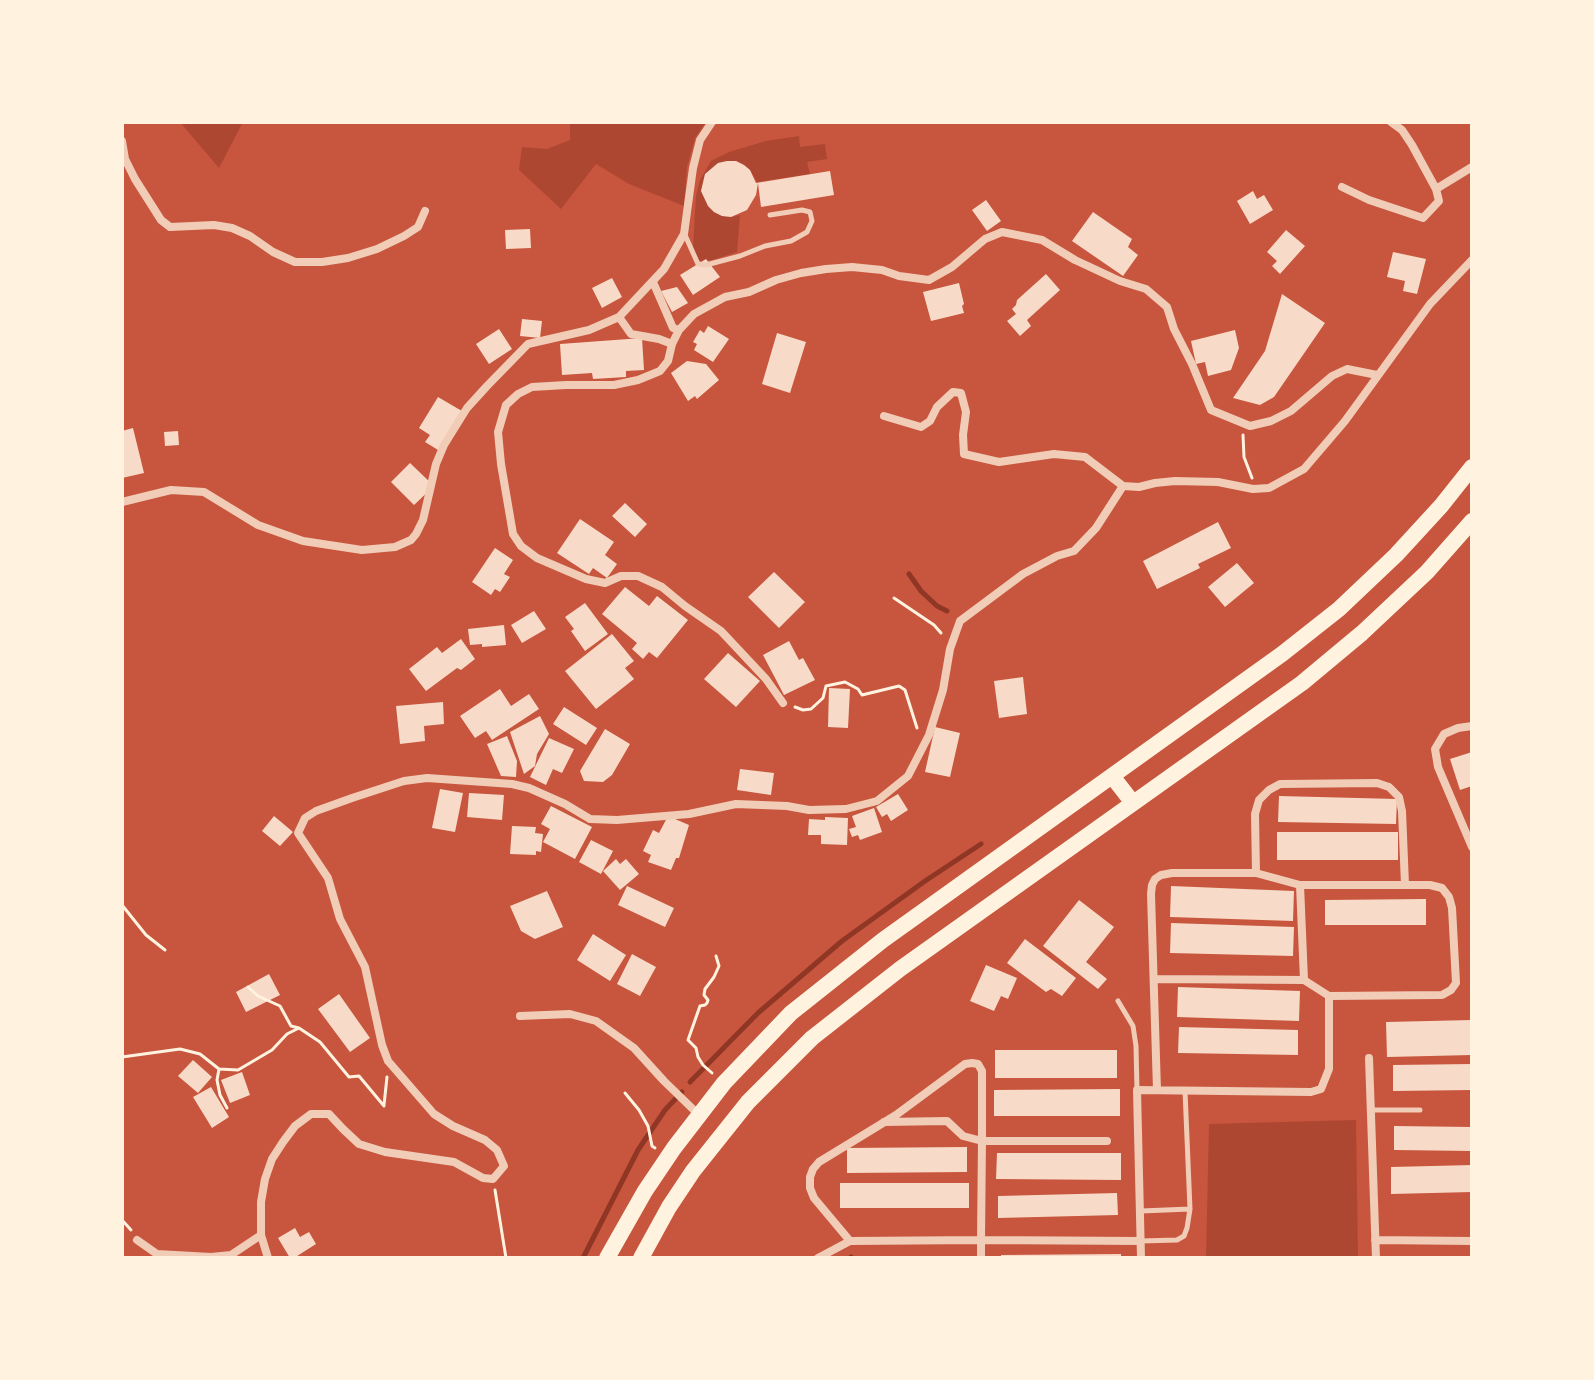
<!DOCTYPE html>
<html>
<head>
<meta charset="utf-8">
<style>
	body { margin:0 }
	#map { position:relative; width:1594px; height:1380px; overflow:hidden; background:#c8553d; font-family:"Source Sans 3",sans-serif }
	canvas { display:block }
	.frame { position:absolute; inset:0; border:124px solid #fff3e0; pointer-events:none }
</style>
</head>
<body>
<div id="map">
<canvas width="1594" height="1380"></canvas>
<div class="frame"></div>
</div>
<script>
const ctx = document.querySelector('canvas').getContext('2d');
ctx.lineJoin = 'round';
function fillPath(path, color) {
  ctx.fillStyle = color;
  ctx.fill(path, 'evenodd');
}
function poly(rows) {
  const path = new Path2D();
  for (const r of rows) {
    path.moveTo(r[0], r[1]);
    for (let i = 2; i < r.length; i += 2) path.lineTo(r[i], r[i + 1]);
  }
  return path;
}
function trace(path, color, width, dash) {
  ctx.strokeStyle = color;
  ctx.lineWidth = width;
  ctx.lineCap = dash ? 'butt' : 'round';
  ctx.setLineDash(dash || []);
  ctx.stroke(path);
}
const green = poly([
	[180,122,243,122,219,168],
	[570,122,706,122,695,138,687,167,684,206,629,184,596,164,561,209,519,170,522,147,547,149,570,140],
	[799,136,800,147,825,144,827,159,807,162,810,174,757,182,750,170,744,165,736,161,727,161,719,163,705,174,701,191,708,206,714,212,722,216,731,217,740,215,737,252,712,260,700,261,694,254,693,248,696,196,700,180,711,161,729,152,766,141],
	[1356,1120,1358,1258,1206,1258,1209,1124]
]);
const stream = poly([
	[909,574,921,591,937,606,947,611],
	[690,1082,758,1013,842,941,925,881,981,844],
	[851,1257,851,1258],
	[583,1258,638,1150,665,1110,682,1092]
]);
const building = poly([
	[727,161,736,161,744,165,750,170,756,183,830,171,834,195,761,207,758,183,756,195,747,210,731,217,722,216,714,212,708,206,701,191,705,174,718,163],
	[1253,191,1257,199,1264,195,1273,210,1250,224,1237,201],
	[986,200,1001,221,987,231,972,210],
	[1093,212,1132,239,1128,247,1138,255,1123,276,1072,241],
	[530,229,531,248,506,249,505,230],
	[1286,230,1305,246,1280,274,1272,266,1277,261,1267,252],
	[1393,252,1426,259,1417,294,1403,291,1405,281,1387,277],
	[706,259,720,277,693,295,680,275],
	[1046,274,1060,290,1027,320,1031,326,1020,336,1007,321,1016,314,1012,309,1016,305,1017,300],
	[612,278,622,297,602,308,592,288],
	[959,283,964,304,962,306,964,313,931,321,923,292],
	[677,287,688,303,672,312,661,291],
	[1282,294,1325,323,1274,397,1260,405,1233,398,1265,351],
	[522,319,542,321,540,338,520,336],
	[708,326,729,339,713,362,694,350,697,344,693,342,700,330,704,333],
	[499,329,512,349,489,364,476,344],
	[1235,330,1239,348,1231,370,1208,376,1205,362,1196,364,1191,341],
	[777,333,806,342,790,393,762,384],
	[642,338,644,370,626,371,626,377,593,379,592,373,562,375,560,344],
	[687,361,706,364,719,380,697,399,695,396,688,401,671,373],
	[438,397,467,414,443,453,425,442,430,435,419,428],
	[133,428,144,473,122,478,122,431],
	[178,431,179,445,165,446,164,432],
	[410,463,434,486,414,505,391,482],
	[625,503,647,524,635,537,612,516],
	[580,519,614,542,605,555,617,564,607,578,593,568,589,574,557,553],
	[1218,522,1231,548,1198,564,1200,568,1157,589,1143,561],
	[495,548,513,560,504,574,510,577,500,592,495,589,491,595,472,582],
	[1237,563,1254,583,1225,607,1208,587],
	[774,572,805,602,779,628,748,597],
	[625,587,649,606,657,596,688,620,657,658,649,652,643,659,632,649,637,643,602,614],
	[585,603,608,634,585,651,571,631,574,629,565,617],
	[534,611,546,629,522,643,511,625],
	[504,625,506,645,482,647,482,644,470,645,468,629],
	[612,634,634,661,625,668,634,679,596,709,565,671],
	[461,639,475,659,461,670,457,668,426,691,409,669,437,647,442,653],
	[789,641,799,660,803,658,815,680,784,695,763,655],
	[728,653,760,681,736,707,704,679],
	[1023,677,1027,714,999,718,994,681],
	[829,688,850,689,848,728,828,727],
	[500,689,511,706,529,694,539,709,492,740,486,731,475,738,460,716],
	[443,702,444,724,424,726,425,741,400,744,396,706],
	[564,707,597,728,586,745,553,724],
	[540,716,549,734,537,754,535,766,524,774,510,732],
	[935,727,960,733,950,777,925,772],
	[605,729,630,744,612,775,603,782,584,781,580,771],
	[507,736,517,761,516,777,501,776,487,744],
	[549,738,574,749,562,773,553,769,546,785,530,777],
	[1472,752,1472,786,1460,790,1450,759],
	[740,769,774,773,771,795,737,790],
	[440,789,463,793,455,832,432,828],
	[469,793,504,795,502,820,467,817],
	[898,794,908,810,891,821,887,814,882,817,876,807],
	[1279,796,1397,799,1396,824,1278,822],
	[551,806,592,827,575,859,543,842,550,829,541,824],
	[874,808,882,832,860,840,858,835,852,837,849,829,856,827,852,816],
	[274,816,293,832,280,846,262,831],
	[668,816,689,825,679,858,676,858,671,870,648,862,651,855,643,851,653,830,659,833],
	[825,817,848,818,847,845,821,844,821,835,808,835,809,819,825,820],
	[512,826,536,827,535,833,543,834,541,852,536,851,536,855,510,854],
	[1277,832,1398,832,1398,860,1277,860],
	[591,840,613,851,601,874,579,862],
	[616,859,620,864,626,859,639,874,620,890,603,871],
	[627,886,674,908,665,927,618,905],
	[1171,886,1294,891,1293,921,1170,917],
	[547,891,563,927,535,939,521,931,510,906],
	[1426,899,1426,925,1325,925,1325,900],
	[1079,900,1114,927,1086,962,1107,979,1098,989,1043,946],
	[1171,923,1294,927,1293,956,1170,953],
	[593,934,626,955,610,981,577,960],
	[1025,939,1076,978,1062,996,1051,989,1046,992,1007,963],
	[632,954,656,967,640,996,617,984],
	[986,965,1017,978,1008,999,1001,996,994,1011,970,1001],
	[269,974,280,995,246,1012,236,992],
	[1178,987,1300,991,1299,1021,1177,1017],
	[339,994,370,1038,350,1052,318,1009],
	[1472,1020,1472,1055,1387,1057,1386,1022],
	[1179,1027,1298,1030,1298,1055,1178,1053],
	[995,1050,1117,1050,1117,1078,995,1078],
	[193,1060,212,1077,198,1093,178,1076],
	[1472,1064,1472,1090,1393,1091,1393,1065],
	[242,1072,250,1095,230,1103,221,1080],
	[211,1087,229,1117,212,1128,193,1097],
	[1120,1089,1120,1116,994,1116,994,1090],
	[1394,1126,1472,1127,1472,1151,1394,1150],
	[967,1147,967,1172,847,1173,847,1148],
	[997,1153,1121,1153,1121,1180,996,1179],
	[1472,1165,1472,1192,1391,1194,1391,1167],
	[840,1183,969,1183,969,1208,840,1208],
	[1117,1193,1118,1215,998,1218,998,1196],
	[295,1228,300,1237,309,1232,316,1244,294,1258,290,1258,278,1238],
	[1121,1254,1121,1258,1001,1258,1001,1255]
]);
const path = poly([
	[1243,435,1244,457,1252,478],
	[894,598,934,625,941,633],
	[795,707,803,710,811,709,823,698,826,686,845,682,858,689,862,695,899,686,905,690,917,728],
	[122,905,146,935,165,950],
	[248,987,258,996,280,1006,291,1026,299,1028],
	[122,1057,180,1049,200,1054,219,1069,238,1070,272,1050,287,1034,299,1028,320,1042,349,1077,359,1076,384,1106],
	[219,1069,217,1080,220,1095,227,1108],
	[712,1073,703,1065,698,1057,696,1048,688,1040,700,1006,705,1005,707,1003,708,1000,704,995,705,989,714,977,719,966,716,956],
	[625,1093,639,1110,648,1126,652,1146,655,1148],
	[384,1105,387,1077],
	[495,1190,506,1258],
	[122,1220,131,1230]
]);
const service = poly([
	[685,235,698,264,706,265,740,256,765,246,791,241,807,232,812,221,810,212,802,210,770,215],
	[1118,1001,1133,1026,1136,1046,1137,1090],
	[1371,1110,1420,1110],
	[1141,1211,1190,1209,1185,1091],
	[1141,1241,1177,1240,1184,1236,1187,1228,1190,1209]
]);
const minor = poly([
	[1391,122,1402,130,1412,145,1436,189,1472,167],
	[122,141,125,159,135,179,161,220,170,227,214,225,232,228,250,236,273,252,295,262,322,262,348,258,377,249,404,236,418,227,425,211],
	[1342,187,1369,200,1423,218,1439,201,1436,189],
	[653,282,673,328,679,330],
	[619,317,631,334,659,339,672,344,679,330,694,314,725,297,749,292,776,280,801,273,826,269,852,267,882,270,899,276,929,280,952,267,985,239,1002,232,1042,240,1075,260,1120,281,1146,289,1167,307,1174,329,1192,364,1211,410,1250,426,1271,421,1291,411,1332,376,1347,369,1377,375],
	[672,344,668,361,660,371,638,380,614,385,566,385,532,387,518,394,506,405,498,432,501,464,513,534,521,546,537,558,586,579,605,583,621,576,638,576,662,587,685,606,721,631,766,679,783,703],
	[884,416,921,427,930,421,937,407,953,392,961,393,966,412,963,435,964,454,999,462,1054,454,1085,457,1123,486],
	[122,502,171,490,204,492,258,525,303,541,362,550,395,547,411,540,416,534,423,520,436,464,444,445,467,408,487,386,528,344,589,330,619,317,664,269,684,234,693,168,700,140,712,122],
	[1472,726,1458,728,1444,734,1435,749,1438,767,1472,847],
	[1256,873,1255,814,1259,800,1269,790,1280,784,1377,783,1389,787,1399,797,1402,811,1405,885],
	[1155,979,1304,980],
	[520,1016,570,1014,596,1021,634,1048,664,1081,699,1115],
	[1369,1058,1376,1258],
	[1157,1090,1151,894,1152,885,1155,879,1161,875,1172,873,1256,873,1300,885,1304,980,1329,996,1442,995,1451,990,1456,983,1452,908,1449,897,1442,888,1430,885,1300,885],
	[884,1122,947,1121,963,1136,982,1141,1107,1141],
	[137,1240,157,1254,211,1257,231,1255,261,1235],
	[1375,1240,1472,1241],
	[268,1258,261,1235,261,1202,265,1179,272,1159,283,1142,295,1126,311,1114,329,1114,343,1129,359,1144,385,1152,454,1162,483,1178,493,1179,504,1166,497,1150,485,1140,453,1126,434,1114,388,1061,382,1045,365,967,340,919,328,878,298,833,305,818,316,811,352,798,404,781,427,778,512,784,529,788,565,804,590,819,617,820,689,814,736,804,787,806,809,810,846,809,877,801,908,776,929,735,943,690,950,649,960,621,1023,574,1057,556,1074,551,1096,528,1123,486,1139,487,1155,483,1175,481,1218,482,1253,489,1269,488,1304,469,1345,421,1430,304,1472,260],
	[818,1258,850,1241],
	[981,1258,981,1240,982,1141,982,1071,978,1064,972,1063,965,1064,896,1115,819,1162,813,1169,810,1177,810,1188,814,1198,850,1241,981,1240,1141,1241],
	[1141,1258,1137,1090,1311,1092,1321,1089,1329,1069,1329,996]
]);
const primary = poly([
	[1112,776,1133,803],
	[607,1258,645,1191,674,1148,724,1083,791,1013,883,940,1282,654,1339,609,1396,555,1441,506,1472,467],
	[641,1258,669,1207,693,1171,748,1102,812,1038,900,969,1302,683,1362,633,1427,572,1472,521]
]);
fillPath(green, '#ae4732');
trace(stream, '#8f3625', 5);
fillPath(building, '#f7dbc8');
trace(path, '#fff3e0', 3);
trace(service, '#f1ccb7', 5);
trace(minor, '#f1ccb7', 8);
trace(primary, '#fff3e0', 16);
</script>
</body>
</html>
